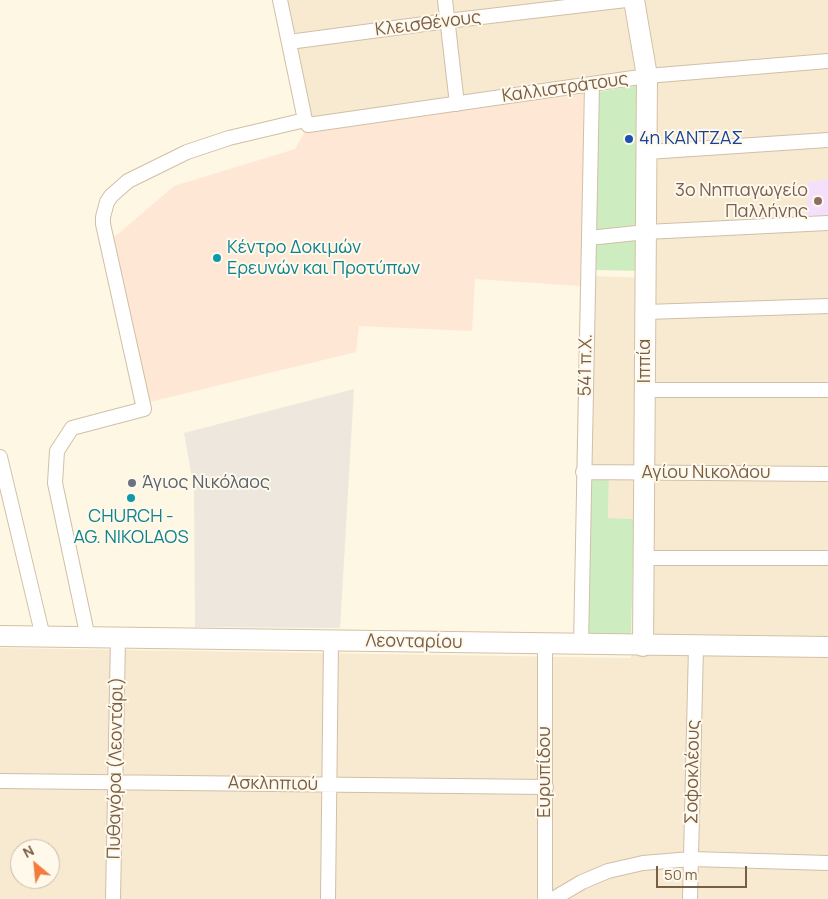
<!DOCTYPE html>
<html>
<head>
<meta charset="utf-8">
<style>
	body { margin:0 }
	#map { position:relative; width:828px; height:899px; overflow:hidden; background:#fef7e3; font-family:Manrope,sans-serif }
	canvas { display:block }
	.north { position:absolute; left:10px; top:839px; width:50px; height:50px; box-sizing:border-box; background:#fff9eb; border:1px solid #c9bba9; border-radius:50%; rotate:332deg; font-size:14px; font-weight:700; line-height:20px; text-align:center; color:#795e46 }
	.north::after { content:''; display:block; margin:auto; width:18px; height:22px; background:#f47b3c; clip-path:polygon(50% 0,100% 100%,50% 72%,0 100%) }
	.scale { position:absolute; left:656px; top:866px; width:91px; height:22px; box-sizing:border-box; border:2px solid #795e46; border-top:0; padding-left:6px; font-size:15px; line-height:18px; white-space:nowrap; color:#795e46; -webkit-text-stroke:4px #fff9eb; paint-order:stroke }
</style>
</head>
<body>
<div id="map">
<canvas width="828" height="899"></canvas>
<div class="north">N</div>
<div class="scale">50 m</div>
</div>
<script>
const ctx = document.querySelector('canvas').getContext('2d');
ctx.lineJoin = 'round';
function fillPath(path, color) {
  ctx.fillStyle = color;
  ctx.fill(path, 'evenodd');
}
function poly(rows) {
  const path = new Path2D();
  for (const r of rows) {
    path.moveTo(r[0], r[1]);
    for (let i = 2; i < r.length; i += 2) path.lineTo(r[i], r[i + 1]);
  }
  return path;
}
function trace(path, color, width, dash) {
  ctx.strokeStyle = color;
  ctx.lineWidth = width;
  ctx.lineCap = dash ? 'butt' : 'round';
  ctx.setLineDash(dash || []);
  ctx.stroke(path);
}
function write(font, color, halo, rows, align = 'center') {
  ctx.font = font + ' Manrope,sans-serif';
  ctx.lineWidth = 4;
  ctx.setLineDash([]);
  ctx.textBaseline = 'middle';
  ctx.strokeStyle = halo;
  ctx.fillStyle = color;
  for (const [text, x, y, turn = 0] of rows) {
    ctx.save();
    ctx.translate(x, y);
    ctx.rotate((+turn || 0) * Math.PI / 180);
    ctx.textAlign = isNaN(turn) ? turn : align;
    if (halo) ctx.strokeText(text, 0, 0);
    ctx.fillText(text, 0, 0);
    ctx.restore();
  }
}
const residential = poly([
	[284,0,828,0,828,899,0,899,0,648,631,658,634,519,608,518,609,476,576,476,580,286,589,276,654,278,654,73,306,121],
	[20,849,50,849,50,879,20,879]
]);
const commercial = poly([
	[586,89,580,286,475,279,472,331,359,326,356,352,137,405,100,244,118,234,174,186,295,149,307,128]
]);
const industrial = poly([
	[354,389,340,628,195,627,194,489,184,433]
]);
const education = poly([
	[828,179,828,221,806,222,808,182]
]);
const green = poly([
	[640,85,641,271,596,270,598,92],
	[576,476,609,476,608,518,634,519,631,637,576,633]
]);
const street = poly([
	[280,0,305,120],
	[445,0,457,104],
	[289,42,447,21,626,0],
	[305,120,308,125,647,76,828,61],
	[647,152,828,140],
	[589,238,646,232,828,223],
	[646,312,828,306],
	[645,390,828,390],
	[0,457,43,637],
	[583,472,828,474],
	[644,558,828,558],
	[88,638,55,483,57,451,72,428,144,409,103,224,103,217,107,202,111,196,128,181,187,152,229,138,305,120],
	[545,644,545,899],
	[581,645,592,85],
	[0,781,546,787],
	[113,899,118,638],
	[328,899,331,641],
	[553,899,582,882,608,871,643,863,691,859,828,863],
	[690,899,696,646]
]);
const secondary = poly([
	[634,0,647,76,643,646],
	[0,636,828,647]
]);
const markers = [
	[629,139,5,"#1a4fb4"],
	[818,201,5,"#8d6e63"],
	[217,258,5,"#0f9aa8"],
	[132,483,5,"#6b7280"],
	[131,498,5,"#0f9aa8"]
];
const streetNames = [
	["Κλεισθένους",428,24,-7],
	["Καλλιστράτους",565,88,-8],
	["Ιππία",645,361,-90],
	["541 π.Χ.",586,365,-89],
	["Αγίου Νικολάου",706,473],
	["Λεονταρίου",414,642,1],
	["Πυθαγόρα (Λεοντάρι)",116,768,-89],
	["Ευρυπίδου",545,772,-90],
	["Σοφοκλέους",693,772,-89],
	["Ασκληπιού",273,784,1]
];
const transitNames = [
	["4η ΚΑΝΤΖΑΣ",639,139]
];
const educationNames = [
	["3ο Νηπιαγωγείο",808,191],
	["Παλλήνης",808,212]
];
const cultureNames = [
	["Κέντρο Δοκιμών",227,248],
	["Ερευνών και Προτύπων",227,269],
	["CHURCH -",131,517,"center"],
	["AG. NIKOLAOS",131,538,"center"]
];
const worshipNames = [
	["Άγιος Νικόλαος",142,483]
];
fillPath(residential, '#f7ead0');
fillPath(commercial, '#ffe7d6');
fillPath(industrial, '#ede7de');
fillPath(education, '#f4e0fb');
fillPath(green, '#cdedc0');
trace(street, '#d1bfa8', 16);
trace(secondary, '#d4c0a5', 22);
trace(street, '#fff', 14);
trace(secondary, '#fff', 20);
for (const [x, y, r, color] of markers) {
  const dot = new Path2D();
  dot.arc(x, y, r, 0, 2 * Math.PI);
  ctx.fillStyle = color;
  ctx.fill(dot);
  trace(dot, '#fff9eb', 2);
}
write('18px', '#795e46', '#fff9eb', streetNames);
write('18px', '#164399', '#fff9eb', transitNames, 'left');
write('18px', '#785e54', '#fff9eb', educationNames, 'right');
write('18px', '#0d838f', '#fff9eb', cultureNames, 'left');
write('18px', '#5b616d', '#fff9eb', worshipNames, 'left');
</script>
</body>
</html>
